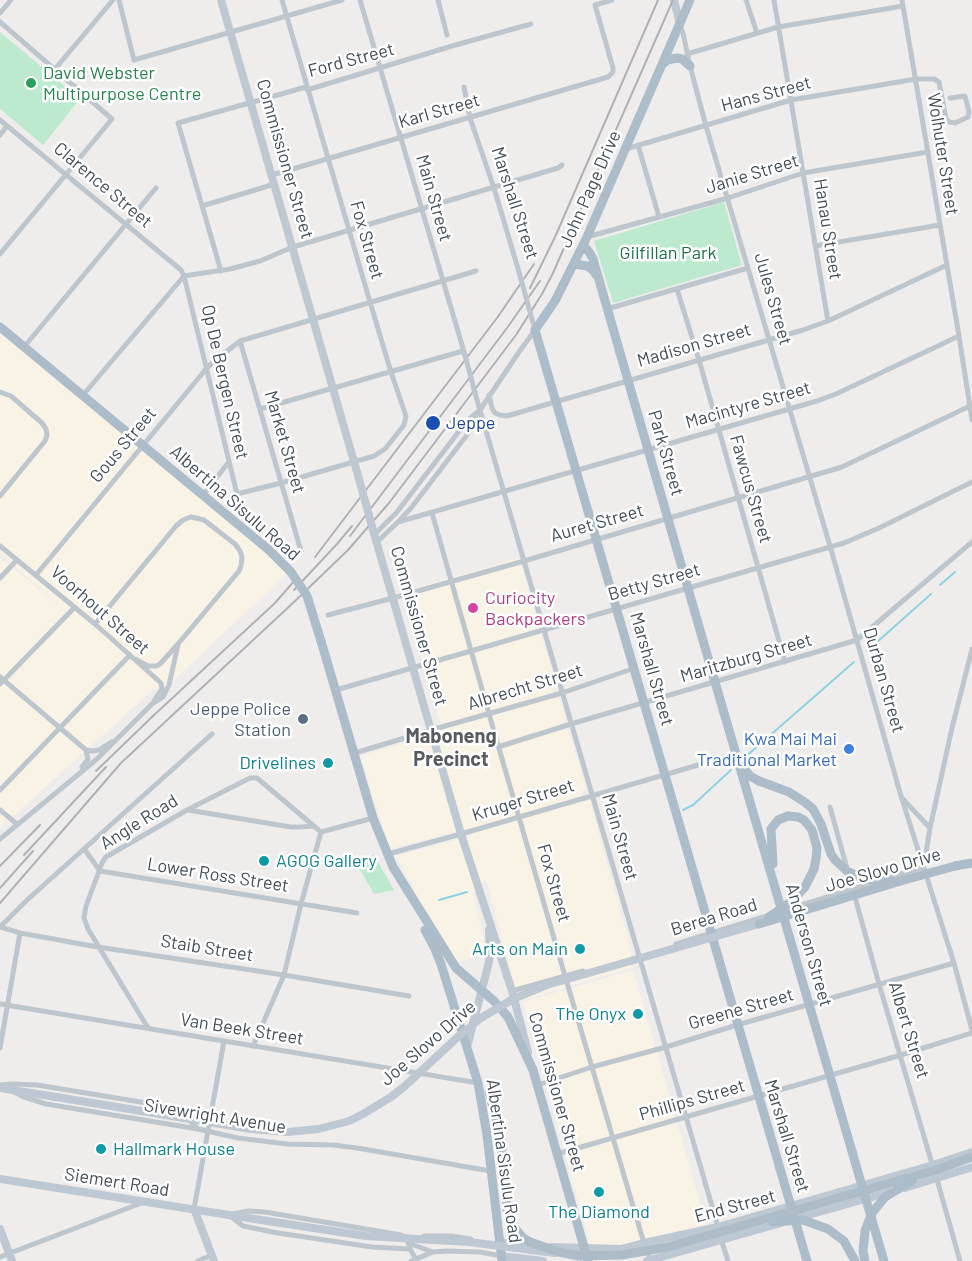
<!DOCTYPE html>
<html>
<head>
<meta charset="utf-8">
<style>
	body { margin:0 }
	canvas { display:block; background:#efecec }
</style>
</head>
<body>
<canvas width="972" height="1261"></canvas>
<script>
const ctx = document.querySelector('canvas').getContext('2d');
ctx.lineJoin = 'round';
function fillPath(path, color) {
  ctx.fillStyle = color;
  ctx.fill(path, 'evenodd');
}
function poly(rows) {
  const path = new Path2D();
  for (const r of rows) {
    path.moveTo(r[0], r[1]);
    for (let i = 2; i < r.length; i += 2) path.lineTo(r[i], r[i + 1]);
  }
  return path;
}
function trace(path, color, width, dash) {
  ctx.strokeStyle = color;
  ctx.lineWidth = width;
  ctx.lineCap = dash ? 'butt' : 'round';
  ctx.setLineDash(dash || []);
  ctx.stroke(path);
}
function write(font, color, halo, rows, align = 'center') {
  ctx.font = font + ' Barlow,sans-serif';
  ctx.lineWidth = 5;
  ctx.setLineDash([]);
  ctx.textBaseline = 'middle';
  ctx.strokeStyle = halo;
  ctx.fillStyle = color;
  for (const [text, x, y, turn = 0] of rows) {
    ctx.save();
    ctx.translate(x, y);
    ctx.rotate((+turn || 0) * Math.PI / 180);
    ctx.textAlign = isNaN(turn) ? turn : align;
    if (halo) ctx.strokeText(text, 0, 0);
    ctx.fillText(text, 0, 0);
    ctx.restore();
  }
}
const commercial = poly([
	[0,328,289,572,160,693,155,688,0,828,0,557,69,613,0,553],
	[519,558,557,688,552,691,554,697,559,697,566,721,559,724,561,731,568,729,586,790,582,793,584,801,590,800,604,854,628,937,631,952,631,968,519,1001,505,952,486,879,473,893,487,953,455,963,432,920,426,912,396,856,472,836,470,828,390,849,360,756,443,731,402,592],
	[633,970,706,1224,656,1238,614,1246,590,1244,523,1002]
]);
const green = poly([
	[0,32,80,99,43,145,0,109],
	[724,202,742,265,613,303,594,241],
	[374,855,394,890,374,894,355,861]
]);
const stream = poly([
	[940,585,955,572],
	[867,651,931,594],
	[744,758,854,662],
	[683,810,693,805,731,770],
	[439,900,467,892]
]);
const street = poly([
	[119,0,134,60,342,0],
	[360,0,465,355],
	[438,0,447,35],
	[746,0,757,33],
	[774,0,828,321],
	[902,0,959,336,972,420],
	[0,13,11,0],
	[0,22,112,119,0,254],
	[680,24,683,33,690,66,706,126,830,546,901,796,954,963,972,1030],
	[687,54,778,27,903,6],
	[55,69,113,0],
	[464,87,470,118,494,188,519,272],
	[0,120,181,270,184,276,237,494,281,483,374,456,385,449,389,444,404,425,406,416,391,372,370,302,282,0],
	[0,135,7,126],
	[638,145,659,217],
	[626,149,791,100,916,79,934,79,939,82,946,119,949,122,955,123,968,117,969,112,965,96,950,98],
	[272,175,608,77,613,72,613,68,595,5,612,0],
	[202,206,275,184],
	[587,237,728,198,803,173,928,152],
	[815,246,940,225],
	[221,271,178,123,306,87,307,90,452,46,531,24],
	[184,276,230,269,260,261,293,247,558,168,562,165],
	[677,289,699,360,785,662],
	[607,309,748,268],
	[240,341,301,551],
	[24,347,156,188],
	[0,392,11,396,42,423,46,429,47,435,45,441,0,496],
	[475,393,719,1230],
	[83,395,184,276],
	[489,395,492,408,495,413,500,415,507,416,803,330,828,321,947,265],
	[260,409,463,351],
	[480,410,519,352,535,330,532,319],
	[203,495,228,463],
	[432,513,489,714,565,976,644,1243,651,1261],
	[398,522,817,401,836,394,959,336],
	[374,535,397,512,467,421,480,410,470,431,411,508,398,522,377,542],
	[0,546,95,624,161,683,162,689,154,701],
	[36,575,206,369,212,363,240,341,476,271],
	[0,578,17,560],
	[328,615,393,598,524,561,842,467,970,406],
	[95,624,176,526,183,520,191,517,204,520,235,544,240,551,242,557,241,566,239,571,178,644,160,664,156,666,148,666,135,659],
	[0,677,86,750],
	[0,684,74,608],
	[336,690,844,543,879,528,972,482],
	[212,734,26,901,0,927,20,933,98,947,284,975,409,996],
	[498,747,571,724,857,640,972,542],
	[86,750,92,751,99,750,112,742],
	[355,753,431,730,562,693,635,668],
	[82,767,88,759,86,750],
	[0,790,130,655],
	[902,798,930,828],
	[830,807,879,984,933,1167],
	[0,810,17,824],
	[188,810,291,827,301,827,313,826],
	[321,832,373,818],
	[0,839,97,759,152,704,163,697,169,685,178,645],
	[85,850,100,871,357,913],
	[388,854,461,834,736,754],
	[924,865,930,828,952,728,972,649],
	[888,878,923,867],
	[782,911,876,882],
	[676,944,770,915],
	[512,991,583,971],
	[0,1004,478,1083],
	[148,1028,88,929,84,918,86,906,102,863,106,857,187,810,250,778,257,778,321,832],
	[253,1046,284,975,301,904,321,832],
	[0,1048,20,933],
	[0,1085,12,1084,37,1085,171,1107,180,1111,198,1129],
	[538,1085,592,1067,666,1047,737,1025,954,963],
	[12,1091,24,1097,46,1104,198,1129,238,1138,287,1144,334,1145,357,1148,491,1171],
	[557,1154,901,1055,972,1033],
	[936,1176,960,1261],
	[194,1209,224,1041],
	[233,1214,248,1211,265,1212,401,1235,407,1238,410,1249,417,1261],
	[230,1216,243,1226,278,1233,372,1247,410,1249],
	[424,1236,451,1236,471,1239],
	[721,1239,728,1261],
	[408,1243,433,1252],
	[0,1257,144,1202],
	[198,1261,212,1255],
	[411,1261,433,1252,447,1251,480,1252,501,1256]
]);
const secondary = poly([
	[221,0,359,479],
	[674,0,680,24],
	[373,530,461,834,512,991,528,1052],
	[467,1047,489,962,490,953,489,930],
	[0,1088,56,1097],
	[0,1179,261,1220],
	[905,1188,972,1167],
	[194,1209,214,1261],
	[798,1218,890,1192],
	[0,1229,12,1261],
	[504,1243,534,1246],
	[552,1247,621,1249,644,1243,718,1227,933,1165,972,1152],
	[501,1256,543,1261],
	[647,1261,781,1223]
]);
const primary = poly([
	[690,0,587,237,555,301,535,330,807,1261],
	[664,63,667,60,677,58,682,59,690,66],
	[583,245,589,252,593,259,715,682,884,1261],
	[574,264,587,266,593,270,596,275],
	[0,327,269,550,291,572],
	[321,641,373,818,393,867,456,968,494,1001,508,1017,533,1070,588,1261],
	[742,766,750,776,759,781],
	[773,864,771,829,778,820,788,816],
	[955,866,972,863],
	[425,930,435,949,441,964,478,1083,487,1135,502,1261]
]);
const rail = poly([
	[530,288,555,237,658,0],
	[350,536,507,328,540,281],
	[315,557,497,318,534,264],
	[294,590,337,544,352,526],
	[96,771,153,716,275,603,295,580],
	[24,855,106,767],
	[0,866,40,825],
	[0,888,33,851],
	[0,903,121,763,294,602,348,550,389,503,516,335,542,294,553,273,673,0]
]);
const streetBridge = poly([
	[519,272,532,319],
	[465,355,475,393]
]);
const secondaryBridge = poly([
	[359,479,373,530],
	[56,1097,251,1129,288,1132,319,1129,349,1121,363,1114,391,1097,405,1086,461,1034,481,1018,513,999,547,985,759,924],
	[261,1220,366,1236,469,1242,555,1253]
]);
const primaryBridge = poly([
	[291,572,307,596,321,641],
	[759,781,789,792,806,803,813,809,821,824,831,854,835,860,847,871,862,878,872,880,892,881],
	[769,917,791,902,805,887,814,869,816,859,817,848,812,830,804,820,798,817,788,816],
	[759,924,904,880,955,866],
	[489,1092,501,1139,507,1210,513,1226,523,1238,530,1242,559,1252,579,1256,622,1255,668,1247,936,1170,972,1157],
	[773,1222,803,1220,828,1229,844,1241,855,1261],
	[865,1261,863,1251,865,1231,872,1213,885,1197,912,1181]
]);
const markers = [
	[31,83,6,"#2e9e5b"],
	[433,423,8,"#1a4fb4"],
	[473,608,6,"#d1479c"],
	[303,719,6,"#5c6f8a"],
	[849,749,6,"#3f7fe0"],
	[328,763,6,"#0f9aa8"],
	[264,861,6,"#0f9aa8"],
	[580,949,6,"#0f9aa8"],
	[638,1014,6,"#0f9aa8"],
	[101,1149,6,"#0f9aa8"],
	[599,1192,6,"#0f9aa8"]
];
const streetNames = [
	["Ford Street",351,60,-15],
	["Hans Street",766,94,-15],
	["Karl Street",439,111,-16],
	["Wolhuter Street",943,154,81],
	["Commissioner Street",285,159,74],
	["Janie Street",752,174,-17],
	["Clarence Street",103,185,40],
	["John Page Drive",590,189,-66],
	["Main Street",434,198,74],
	["Marshall Street",515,203,72],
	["Hanau Street",828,229,81],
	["Fox Street",367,240,74],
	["Jules Street",773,299,74],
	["Madison Street",694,345,-16],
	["Op De Bergen Street",225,382,77],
	["Macintyre Street",748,405,-16],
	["Market Street",285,442,74],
	["Gous Street",123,445,-50],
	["Park Street",666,453,74],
	["Fawcus Street",751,489,74],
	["Albertina Sisulu Road",235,503,41],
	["Auret Street",597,523,-16],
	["Betty Street",654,582,-16],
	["Voorhout Street",100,610,41],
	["Commissioner Street",419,626,74],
	["Maritzburg Street",746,658,-16],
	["Marshall Street",652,669,74],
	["Durban Street",884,680,74],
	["Albrecht Street",525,687,-17],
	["Kruger Street",523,800,-17],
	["Angle Road",139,822,-32],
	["Main Street",620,837,74],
	["Joe Slovo Drive",883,870,-16],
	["Lower Ross Street",218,875,9],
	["Fox Street",554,883,74],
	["Berea Road",714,917,-17],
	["Anderson Street",809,945,74],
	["Staib Street",207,948,9],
	["Greene Street",741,1009,-16],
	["Van Beek Street",242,1029,9],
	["Albert Street",909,1030,73],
	["Joe Slovo Drive",428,1043,-41],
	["Commissioner Street",557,1092,74],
	["Phillips Street",692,1100,-16],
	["Sivewright Avenue",215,1116,9],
	["Marshall Street",787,1136,73],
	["Albertina Sisulu Road",504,1161,82],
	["Siemert Road",117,1182,9],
	["End Street",735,1206,-15]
];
const leisureNames = [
	["David Webster",43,73],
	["Multipurpose Centre",43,94]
];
const parkNames = [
	["Gilfillan Park",668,253]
];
const transitNames = [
	["Jeppe",446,423]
];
const hotelNames = [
	["Curiocity",485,598],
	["Backpackers",485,619]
];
const serviceNames = [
	["Jeppe Police",291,709],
	["Station",291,730]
];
const shopNames = [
	["Kwa Mai Mai",837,739],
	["Traditional Market",837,760]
];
const cultureNames = [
	["Drivelines",316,763],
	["AGOG Gallery",276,861,"left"],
	["Arts on Main",568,949],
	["The Onyx",626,1014],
	["Hallmark House",113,1149,"left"],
	["The Diamond",599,1212,"center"]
];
const neighbourhoodNames = [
	["Maboneng",451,736],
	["Precinct",451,759]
];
fillPath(commercial, '#f9f3e5');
fillPath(green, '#bdeace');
trace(stream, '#8dd2e3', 2);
trace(street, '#bec6cd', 5);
trace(secondary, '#bec8d2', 8);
trace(primary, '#adbcc9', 9);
trace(rail, '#afb1b6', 2);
trace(streetBridge, '#bec6cd', 5);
trace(secondaryBridge, '#bec8d2', 8);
trace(primaryBridge, '#adbcc9', 9);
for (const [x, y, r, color] of markers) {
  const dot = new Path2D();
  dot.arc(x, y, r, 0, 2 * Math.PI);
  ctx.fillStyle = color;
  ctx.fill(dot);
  trace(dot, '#fff', 2);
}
write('18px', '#464f58', '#fff', streetNames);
write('18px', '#27864d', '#fff', leisureNames, 'left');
write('18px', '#1e7247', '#fff', parkNames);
write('18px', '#164399', '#fff', transitNames, 'left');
write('18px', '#b23c85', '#fff', hotelNames, 'left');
write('18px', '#4e5e75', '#fff', serviceNames, 'right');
write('18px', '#366cbe', '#fff', shopNames, 'right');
write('18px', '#0d838f', '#fff', cultureNames, 'right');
write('bold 20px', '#595c60', '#fff', neighbourhoodNames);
</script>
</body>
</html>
